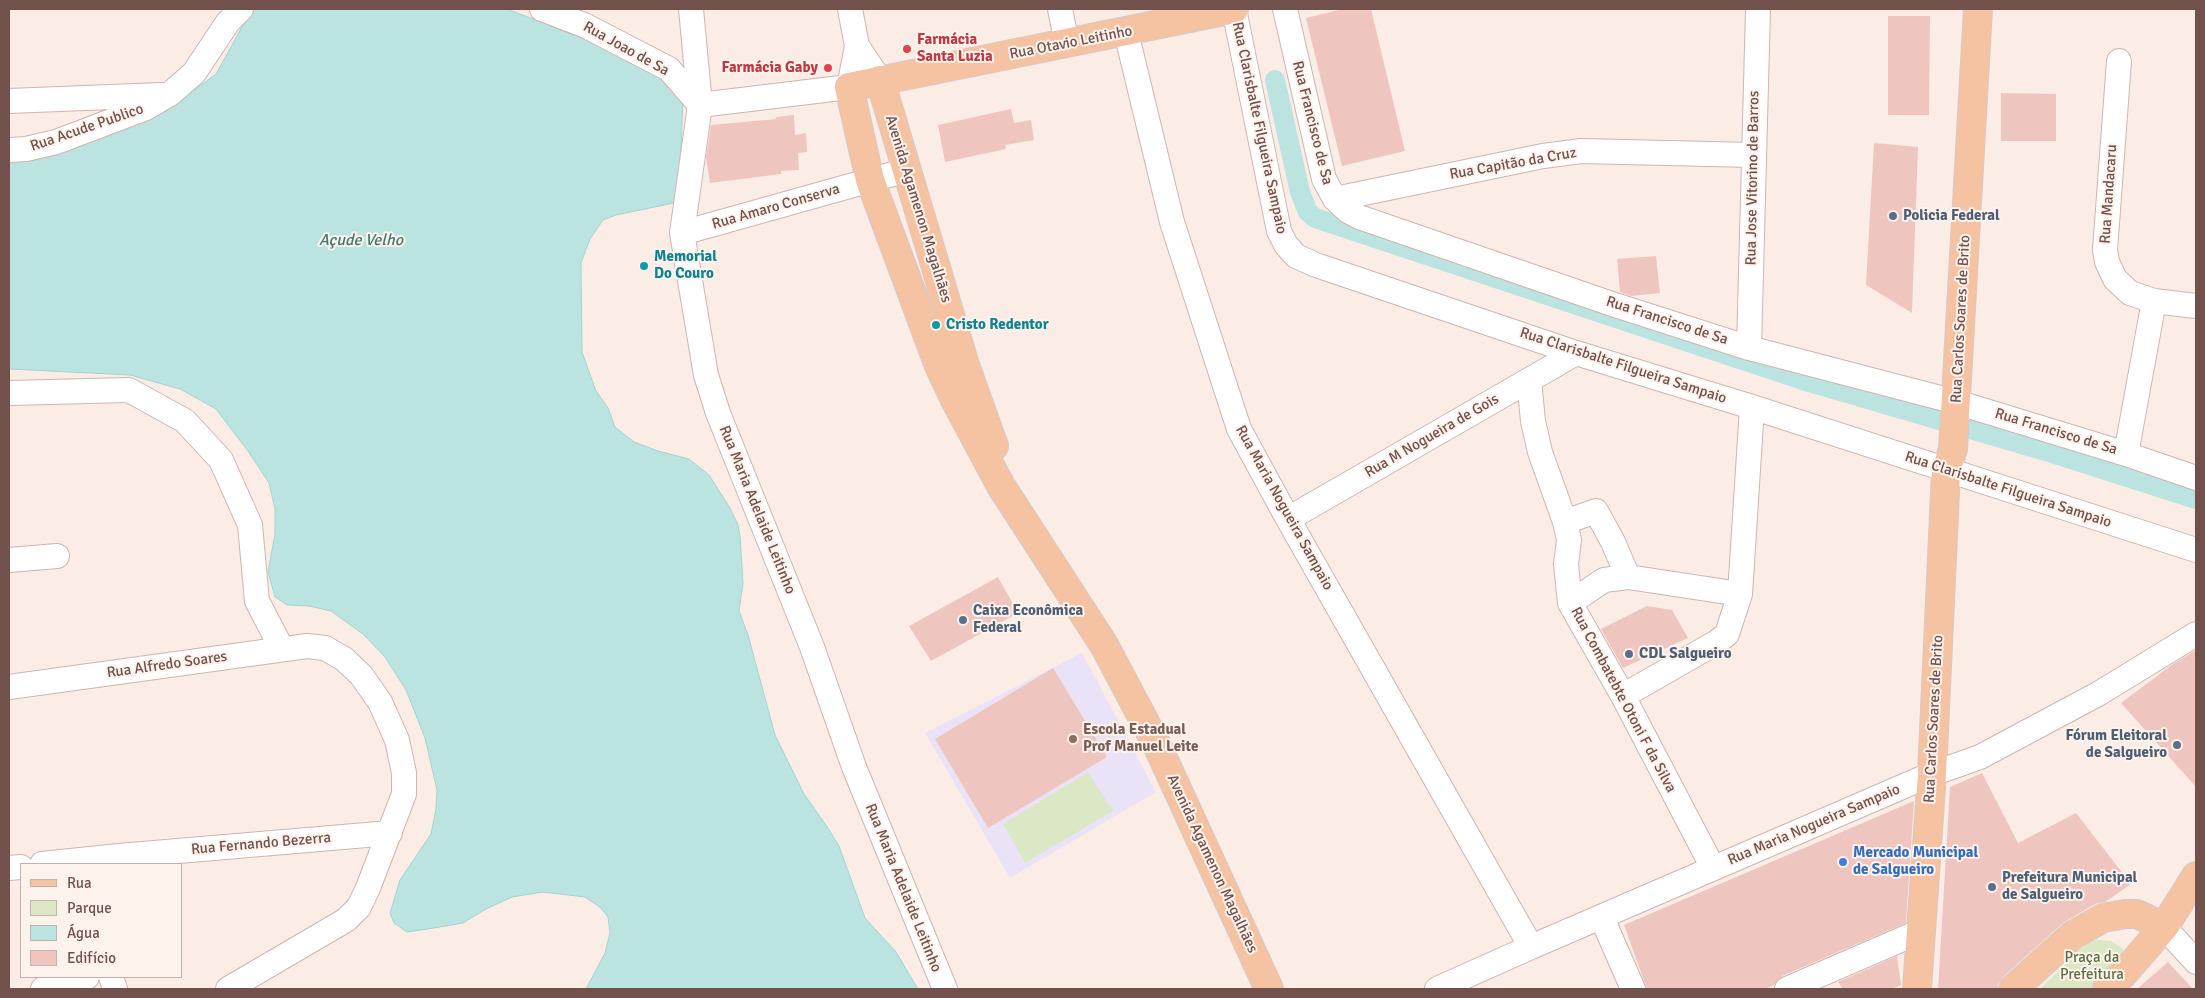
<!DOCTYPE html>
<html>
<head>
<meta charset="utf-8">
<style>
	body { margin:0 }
	#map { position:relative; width:2205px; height:998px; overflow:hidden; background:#fbede6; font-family:Signika,sans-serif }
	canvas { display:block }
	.frame { position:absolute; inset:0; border:10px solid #72504c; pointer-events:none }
	.legend { position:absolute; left:20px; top:863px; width:162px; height:115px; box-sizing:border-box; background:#fef2ec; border:1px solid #c6b1ac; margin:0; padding:6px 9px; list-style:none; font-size:15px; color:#72504c }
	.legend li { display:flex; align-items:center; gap:10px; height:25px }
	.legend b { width:25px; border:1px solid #c6b1ac }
</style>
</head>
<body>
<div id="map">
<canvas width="2205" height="998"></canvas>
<div class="frame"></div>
<ul class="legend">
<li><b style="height:6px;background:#f5c2a2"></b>Rua</li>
<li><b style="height:14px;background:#dce8c5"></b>Parque</li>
<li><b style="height:14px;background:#bbe3df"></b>Água</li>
<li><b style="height:14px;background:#efc6bf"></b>Edifício</li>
</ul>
</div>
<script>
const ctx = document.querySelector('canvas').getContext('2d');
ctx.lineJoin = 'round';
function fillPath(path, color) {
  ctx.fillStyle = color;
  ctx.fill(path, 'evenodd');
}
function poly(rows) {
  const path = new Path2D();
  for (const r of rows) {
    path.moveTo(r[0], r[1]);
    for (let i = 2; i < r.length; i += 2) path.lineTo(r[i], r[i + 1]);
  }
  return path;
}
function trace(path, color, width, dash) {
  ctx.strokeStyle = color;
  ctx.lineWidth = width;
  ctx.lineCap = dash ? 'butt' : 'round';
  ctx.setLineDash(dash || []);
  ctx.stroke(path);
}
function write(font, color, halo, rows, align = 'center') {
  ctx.font = font + ' Signika,sans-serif';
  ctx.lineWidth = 4;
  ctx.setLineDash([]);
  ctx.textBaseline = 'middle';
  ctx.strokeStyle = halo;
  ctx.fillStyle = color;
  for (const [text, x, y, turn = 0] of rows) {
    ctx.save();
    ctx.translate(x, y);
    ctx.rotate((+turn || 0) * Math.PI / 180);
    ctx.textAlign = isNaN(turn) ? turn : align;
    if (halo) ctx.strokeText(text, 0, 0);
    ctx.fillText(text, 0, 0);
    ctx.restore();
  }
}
const education = poly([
	[1082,653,1156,792,1010,878,925,733]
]);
const green = poly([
	[1088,772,1113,811,1025,863,1003,824],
	[2091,939,2111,941,2123,949,2125,964,2097,989,2040,989]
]);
const water = poly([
	[256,9,507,9,605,47,650,70,683,98,679,202,616,215,603,220,590,239,581,263,582,352,596,391,608,408,615,427,634,442,658,451,689,459,709,475,730,508,738,525,740,536,743,583,739,611,748,635,775,735,804,794,828,828,839,846,865,918,896,952,918,989,586,989,605,953,610,933,608,917,601,908,585,897,543,892,512,897,486,909,463,923,428,929,407,932,394,923,390,913,400,880,431,834,436,809,437,790,425,738,406,690,385,657,363,634,331,611,309,606,287,605,275,597,268,572,275,534,275,509,269,483,248,451,216,409,180,389,130,375,9,369,9,158,162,110,192,92,216,74,243,25,256,9]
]);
const canal = poly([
	[1275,80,1300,192,1308,212,1315,218,1809,382,2052,453,2196,499]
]);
const building = poly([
	[1343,9,1371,9,1405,151,1342,166,1306,18],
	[1888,16,1930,16,1929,115,1888,115],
	[2001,93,2056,94,2056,141,2001,141],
	[1011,109,1014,123,1031,120,1034,140,1005,145,1006,149,945,162,938,125],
	[794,115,795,135,806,133,807,152,798,153,799,170,781,171,781,174,710,183,706,158,711,125,776,119,776,117],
	[1874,143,1918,147,1912,313,1866,285],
	[1656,256,1660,293,1631,296,1620,292,1617,259],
	[998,577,1018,613,931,661,909,626],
	[1647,606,1672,610,1688,638,1623,668,1601,629],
	[2196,650,2196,787,2121,703,2173,664],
	[1053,668,1107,757,988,828,935,739],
	[1982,773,2018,843,2076,813,2131,884,2105,902,2095,904,2063,923,2003,977,1998,984,1998,989,1938,989,1950,787],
	[1914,801,1906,923,1782,976,1774,985,1765,989,1647,989,1624,925],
	[1897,956,1901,985,1892,989,1843,989,1838,982],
	[2168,962,2193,989,2137,989]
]);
const minor = poly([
	[542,9,584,25,669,69,700,105,849,87,857,46],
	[691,9,700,105,682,233,706,375,718,413,812,647,854,767,945,989],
	[850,9,857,46,880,80],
	[1060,9,1067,44],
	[1234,9,1279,231,1286,245,1296,256,1316,265,1576,353,1752,407,2196,550],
	[1285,9,1324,179,1335,199,1348,211,1359,217,1612,304,1749,348,1956,402,2126,454,2196,478],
	[1126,32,1172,222,1239,429,1288,519,1531,947,1437,989],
	[2119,61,2105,250,2107,262,2115,279,2130,293,2154,301,2196,306],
	[9,101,162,95],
	[9,150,26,149,56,142,146,108,170,94,194,73,228,22,241,9],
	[1335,199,1543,156,1581,151,1753,155],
	[682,233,907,170],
	[1749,348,1758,9],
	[1529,380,1533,421,1540,452,1565,522,1569,540,1566,564,1570,603,1623,696,1713,868],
	[9,393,129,390,185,421,221,460,250,525,257,601,282,649],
	[2126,454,2154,301],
	[1288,519,1576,353],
	[1565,522,1596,511,1613,542,1628,577],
	[9,560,57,556],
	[1570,603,1604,580,1628,577,1740,594],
	[9,687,307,646,325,648,344,659,361,675,380,702,397,740,404,773,404,794,368,888,359,907,346,920,228,989],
	[1623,696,1717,642,1727,634,1740,594,1752,407],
	[42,864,119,856,390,833],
	[9,868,21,867],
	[1602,918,1633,989],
	[2164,927,2196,962],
	[1531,947,1932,774,1980,757,2098,694,2196,634],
	[111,977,115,989],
	[43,989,87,977],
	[1787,989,1921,931]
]);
const major = poly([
	[1234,9,849,87,870,180,939,366,954,398,1001,486,1104,645,1157,745,1269,989],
	[880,80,965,365,994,446],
	[1917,989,1932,774,1946,471,1953,449,1978,9],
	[2013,989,2073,935,2103,918,2125,914,2137,914,2164,927],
	[2107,989,2124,973,2164,927,2196,876]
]);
const markers = [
	[907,49,5,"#e0444e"],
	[828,68,5,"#e0444e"],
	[1893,216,5,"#5c6f8a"],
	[644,266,5,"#0f9aa8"],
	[936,325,5,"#0f9aa8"],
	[963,620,5,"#5c6f8a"],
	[1629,654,5,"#5c6f8a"],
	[1073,739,5,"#8d6e63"],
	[2177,745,5,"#5c6f8a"],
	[1843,862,5,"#3f7fe0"],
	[1992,887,5,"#5c6f8a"]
];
const healthNames = [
	["Farmácia",917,40],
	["Santa Luzia",917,57],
	["Farmácia Gaby",818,68,"right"]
];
const streetNames = [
	["Rua Otavio Leitinho",1071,43,-11],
	["Rua Joao de Sa",626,49,29],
	["Rua Francisco de Sa",1312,123,76],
	["Rua Acude Publico",87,128,-19],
	["Rua Clarisbalte Filgueira Sampaio",1259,128,78],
	["Rua Capitão da Cruz",1513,164,-10],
	["Rua Jose Vitorino de Barros",1753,178,-89],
	["Rua Mandacaru",2109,194,-86],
	["Rua Amaro Conserva",776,207,-16],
	["Avenida Agamenon Magalhães",918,209,73],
	["Rua Carlos Soares de Brito",1961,319,-87],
	["Rua Francisco de Sa",1667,321,18],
	["Rua Clarisbalte Filgueira Sampaio",1623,366,18],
	["Rua Francisco de Sa",2056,432,17],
	["Rua M Nogueira de Gois",1432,436,-30],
	["Rua Clarisbalte Filgueira Sampaio",2008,490,18],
	["Rua Maria Nogueira Sampaio",1284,508,61],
	["Rua Maria Adelaide Leitinho",757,510,68],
	["Rua Alfredo Soares",167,665,-8],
	["Rua Combatebte Otoni F da Silva",1623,700,62],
	["Rua Carlos Soares de Brito",1934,719,-87],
	["Rua Maria Nogueira Sampaio",1814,825,-23],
	["Rua Fernando Bezerra",261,844,-5],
	["Avenida Agamenon Magalhães",1212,864,65],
	["Rua Maria Adelaide Leitinho",903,888,68]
];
const serviceNames = [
	["Policia Federal",1903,216],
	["Caixa Econômica",973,611],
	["Federal",973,628],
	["CDL Salgueiro",1639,654],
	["Fórum Eleitoral",2167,736,"right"],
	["de Salgueiro",2167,753,"right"],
	["Prefeitura Municipal",2002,878],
	["de Salgueiro",2002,895]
];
const cultureNames = [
	["Memorial",654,257],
	["Do Couro",654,274],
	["Cristo Redentor",946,325]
];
const educationNames = [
	["Escola Estadual",1083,730],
	["Prof Manuel Leite",1083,747]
];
const shopNames = [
	["Mercado Municipal",1853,853],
	["de Salgueiro",1853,870]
];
const parkNames = [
	["Praça da",2092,958],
	["Prefeitura",2092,975]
];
const waterNames = [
	["Açude Velho",361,241]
];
fillPath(education, '#eae3f7');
fillPath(green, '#dce8c5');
fillPath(water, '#bbe3df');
trace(water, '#a2d4d0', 1);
trace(canal, '#bbe3df', 20);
fillPath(building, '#efc6bf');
trace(minor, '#ceb5b0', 26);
trace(major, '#d5cac9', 30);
trace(minor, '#fff', 24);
trace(major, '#f5c2a2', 28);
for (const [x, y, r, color] of markers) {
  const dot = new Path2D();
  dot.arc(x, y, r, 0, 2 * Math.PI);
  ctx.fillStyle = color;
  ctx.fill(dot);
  trace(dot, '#fef2ec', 2);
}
write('bold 15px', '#be3a42', '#fef2ec', healthNames, 'left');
write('15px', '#72504c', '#fef2ec', streetNames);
write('bold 15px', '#4e5e75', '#fef2ec', serviceNames, 'left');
write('bold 15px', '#0d838f', '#fef2ec', cultureNames, 'left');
write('bold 15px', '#785e54', '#fef2ec', educationNames, 'left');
write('bold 15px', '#366cbe', '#fef2ec', shopNames, 'left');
write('15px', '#5c7242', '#fef2ec', parkNames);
write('italic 16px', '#417772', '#fef2ec', waterNames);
</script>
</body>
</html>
